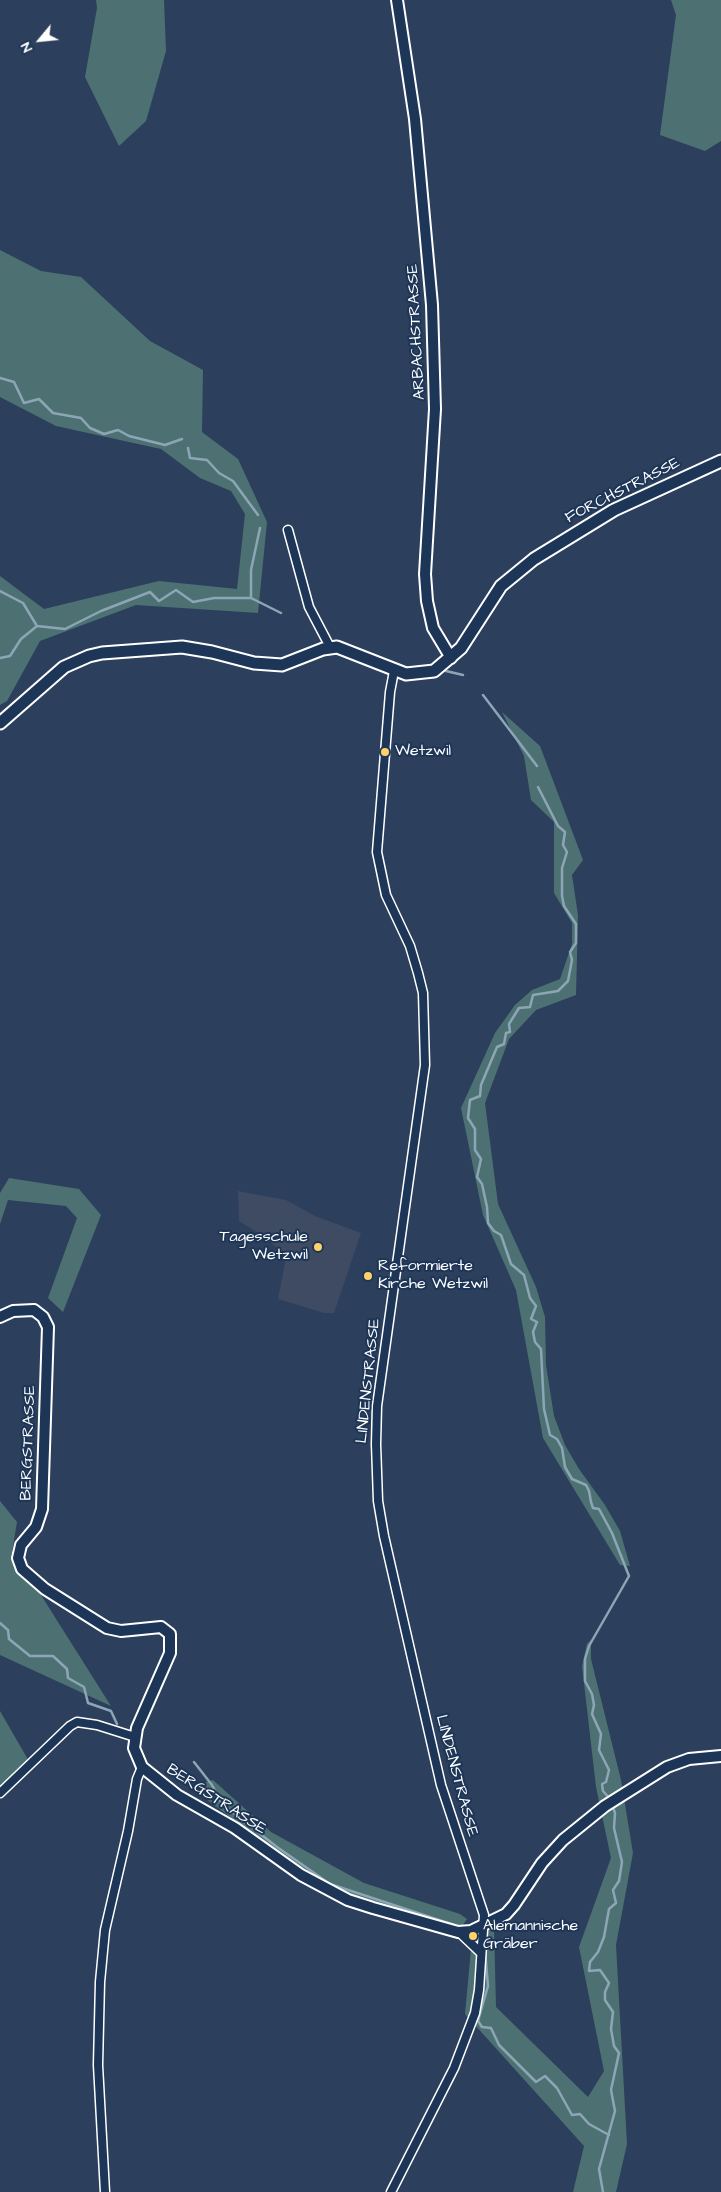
<!DOCTYPE html>
<html>
<head>
<meta charset="utf-8">
<style>
	body { margin:0 }
	#map { position:relative; width:721px; height:2192px; overflow:hidden; background:#2c3f5c; font-family:"Architects Daughter",sans-serif }
	canvas { display:block }
	.north { position:absolute; left:15px; top:15px; width:50px; height:50px; -webkit-text-stroke:4px #1d3557; paint-order:stroke; rotate:242deg; font-size:14px; font-weight:700; line-height:20px; text-align:center; color:#fff }
	.north::after { content:''; display:block; margin:auto; width:18px; height:22px; background:#fff; clip-path:polygon(50% 0,100% 100%,50% 72%,0 100%) }
</style>
</head>
<body>
<div id="map">
<canvas width="721" height="2192"></canvas>
<div class="north">N</div>
</div>
<script>
const ctx = document.querySelector('canvas').getContext('2d');
ctx.lineJoin = 'round';
function fillPath(path, color) {
  ctx.fillStyle = color;
  ctx.fill(path, 'evenodd');
}
function poly(rows) {
  const path = new Path2D();
  for (const r of rows) {
    path.moveTo(r[0], r[1]);
    for (let i = 2; i < r.length; i += 2) path.lineTo(r[i], r[i + 1]);
  }
  return path;
}
function trace(path, color, width, dash) {
  ctx.strokeStyle = color;
  ctx.lineWidth = width;
  ctx.lineCap = dash ? 'butt' : 'round';
  ctx.setLineDash(dash || []);
  ctx.stroke(path);
}
function write(font, color, halo, rows, align = 'center') {
  ctx.font = font + ' "Architects Daughter",sans-serif';
  ctx.lineWidth = 4;
  ctx.setLineDash([]);
  ctx.textBaseline = 'middle';
  ctx.strokeStyle = halo;
  ctx.fillStyle = color;
  for (const [text, x, y, turn = 0] of rows) {
    ctx.save();
    ctx.translate(x, y);
    ctx.rotate((+turn || 0) * Math.PI / 180);
    ctx.textAlign = isNaN(turn) ? turn : align;
    if (halo) ctx.strokeText(text, 0, 0);
    ctx.fillText(text, 0, 0);
    ctx.restore();
  }
}
const built = poly([
	[238,1191,286,1200,315,1216,361,1233,334,1313,324,1313,278,1299,286,1257,270,1241,239,1221]
]);
const green = poly([
	[96,0,164,0,166,51,146,121,119,146,85,77,97,8],
	[671,0,721,0,721,141,705,151,660,135,676,15],
	[0,250,41,271,81,277,150,341,203,370,202,432,238,459,267,522,258,613,136,605,40,641,7,701,0,705,0,576,44,609,159,581,237,589,245,514,231,491,200,478,161,449,56,426,0,397],
	[502,712,540,746,583,860,572,875,578,915,576,995,536,1010,509,1039,485,1103,498,1204,536,1287,545,1317,546,1365,554,1416,565,1445,579,1469,605,1505,620,1531,630,1566,620,1565,543,1438,516,1290,483,1215,461,1108,495,1033,515,1005,532,990,560,979,572,944,572,923,554,893,554,822,531,800,524,756],
	[9,1178,79,1189,101,1215,63,1312,48,1298,77,1218,66,1206,8,1200,0,1224,0,1193],
	[0,1501,17,1522,11,1558,34,1584,111,1706,0,1655],
	[591,1640,591,1659,621,1780,633,1853,616,1945,627,2144,616,2192,573,2192,584,2146,465,2014,472,1938,494,1928,496,2007,588,2097,604,2071,579,1947,611,1858,596,1787,582,1666,587,1644],
	[0,1711,30,1763,0,1793],
	[213,1780,271,1832,364,1883,460,1914,467,1919,458,1932,373,1908,312,1878,190,1787]
]);
const stream = poly([
	[0,378,14,382,24,403,39,399,53,413,81,418,90,428,104,434,118,430,129,436,165,445,182,439],
	[188,448,190,458,207,460,219,473,233,481,258,515],
	[0,591,23,603,37,626,65,629,101,611,150,592,159,601,176,590,193,602,214,598,251,598,281,613],
	[251,598,251,570,260,528],
	[0,658,10,656,21,639,37,626],
	[446,671,463,675],
	[483,695,537,766],
	[538,787,558,826,565,832,563,845,567,852,562,868,562,896,564,906,576,924,576,943,570,952,572,960,568,981,558,991,533,995,530,1007,519,1008,509,1024,510,1032,506,1033,504,1044,497,1047,481,1085,480,1096,470,1100,468,1118,475,1129,475,1150,481,1159,477,1177,482,1184,487,1207,488,1223,494,1231,501,1235,511,1264,524,1275,530,1298,536,1306,531,1319,537,1322,533,1332,535,1342,541,1349,544,1409,550,1435,557,1439,562,1448,565,1467,572,1479,586,1485,589,1491,591,1502,593,1508,599,1509,612,1533,629,1576,589,1646,585,1659,585,1681,592,1694,594,1705,592,1714,601,1734,599,1750,609,1770,606,1782,602,1784,603,1791,610,1799],
	[0,1623,8,1630,9,1639,30,1656,53,1656,67,1669,68,1678,84,1687,88,1703,111,1711,117,1724],
	[194,1762,212,1785,222,1804,277,1847,330,1884,457,1926],
	[485,1951,488,1986,478,2021,482,2027,491,2028,499,2045,536,2082,545,2076,557,2088,572,2115,580,2114,589,2124,609,2135],
	[603,2192,599,2169,615,2111,611,2090,619,2053,614,2046,611,2029,613,2012,605,2000,605,1992,609,1983,600,1970,589,1971,590,1962,598,1952,604,1937,609,1909,616,1903,613,1890,619,1881,622,1862,614,1828,615,1813,612,1804]
]);
const minor = poly([
	[288,530,309,607,330,647],
	[0,1793,70,1726,77,1722,97,1725,135,1737],
	[460,1933,480,1952],
	[105,2192,98,2065,100,1982,105,1930,128,1831,137,1779,142,1767],
	[391,2192,454,2068,475,2013,479,1990,484,1915,441,1785,384,1536,378,1501,376,1444,377,1406,425,1065,423,993,418,973,410,946,386,895,377,852,390,692,394,671]
]);
const tertiary = poly([
	[397,0,415,119,432,305,435,409,425,574,427,601,433,628,451,658],
	[0,1317,13,1311,34,1310,43,1317,48,1327,42,1509,36,1527,21,1545,18,1558,22,1569,45,1589,107,1628,121,1631,161,1627,170,1634,170,1653,137,1728,134,1748,142,1767,177,1795,235,1828,301,1875,348,1900,373,1908,458,1932,471,1931,506,1914,514,1905,542,1863,563,1840,605,1806,667,1767,689,1759,721,1756]
]);
const secondary = poly([
	[0,723,64,667,89,656,102,653,182,647,212,652,254,663,282,665,323,649,337,647,406,674,434,671,461,648,501,586,534,559,614,510,721,461]
]);
const markers = [
	[385,752,5,"#ffd166"],
	[318,1247,5,"#ffd166"],
	[368,1276,5,"#ffd166"],
	[473,1936,5,"#ffd166"]
];
const streetNames = [
	["ARBACHSTRASSE",417,332,-93],
	["FORCHSTRASSE",623,491,-27],
	["LINDENSTRASSE",369,1381,-84],
	["BERGSTRASSE",29,1443,-88],
	["LINDENSTRASSE",456,1776,75],
	["BERGSTRASSE",216,1800,33]
];
const poiNames = [
	["Wetzwil",395,752],
	["Tagesschule",308,1238,"right"],
	["Wetzwil",308,1256,"right"],
	["Reformierte",378,1267],
	["Kirche Wetzwil",378,1285],
	["Alemannische",483,1927],
	["Gräber",483,1945]
];
fillPath(built, '#3e4b63');
fillPath(green, '#4d7173');
trace(stream, '#8ca6b6', 2.5);
trace(minor, '#fff', 11);
trace(tertiary, '#fff', 14);
trace(secondary, '#fff', 15);
trace(minor, '#1d3557', 8);
trace(tertiary, '#1d3557', 10);
trace(secondary, '#1d3557', 11);
for (const [x, y, r, color] of markers) {
  const dot = new Path2D();
  dot.arc(x, y, r, 0, 2 * Math.PI);
  ctx.fillStyle = color;
  ctx.fill(dot);
  trace(dot, '#1d3557', 2);
}
write('16px', '#fff', '#1d3557', streetNames);
write('16px', '#fff', '#1d3557', poiNames, 'left');
</script>
</body>
</html>
